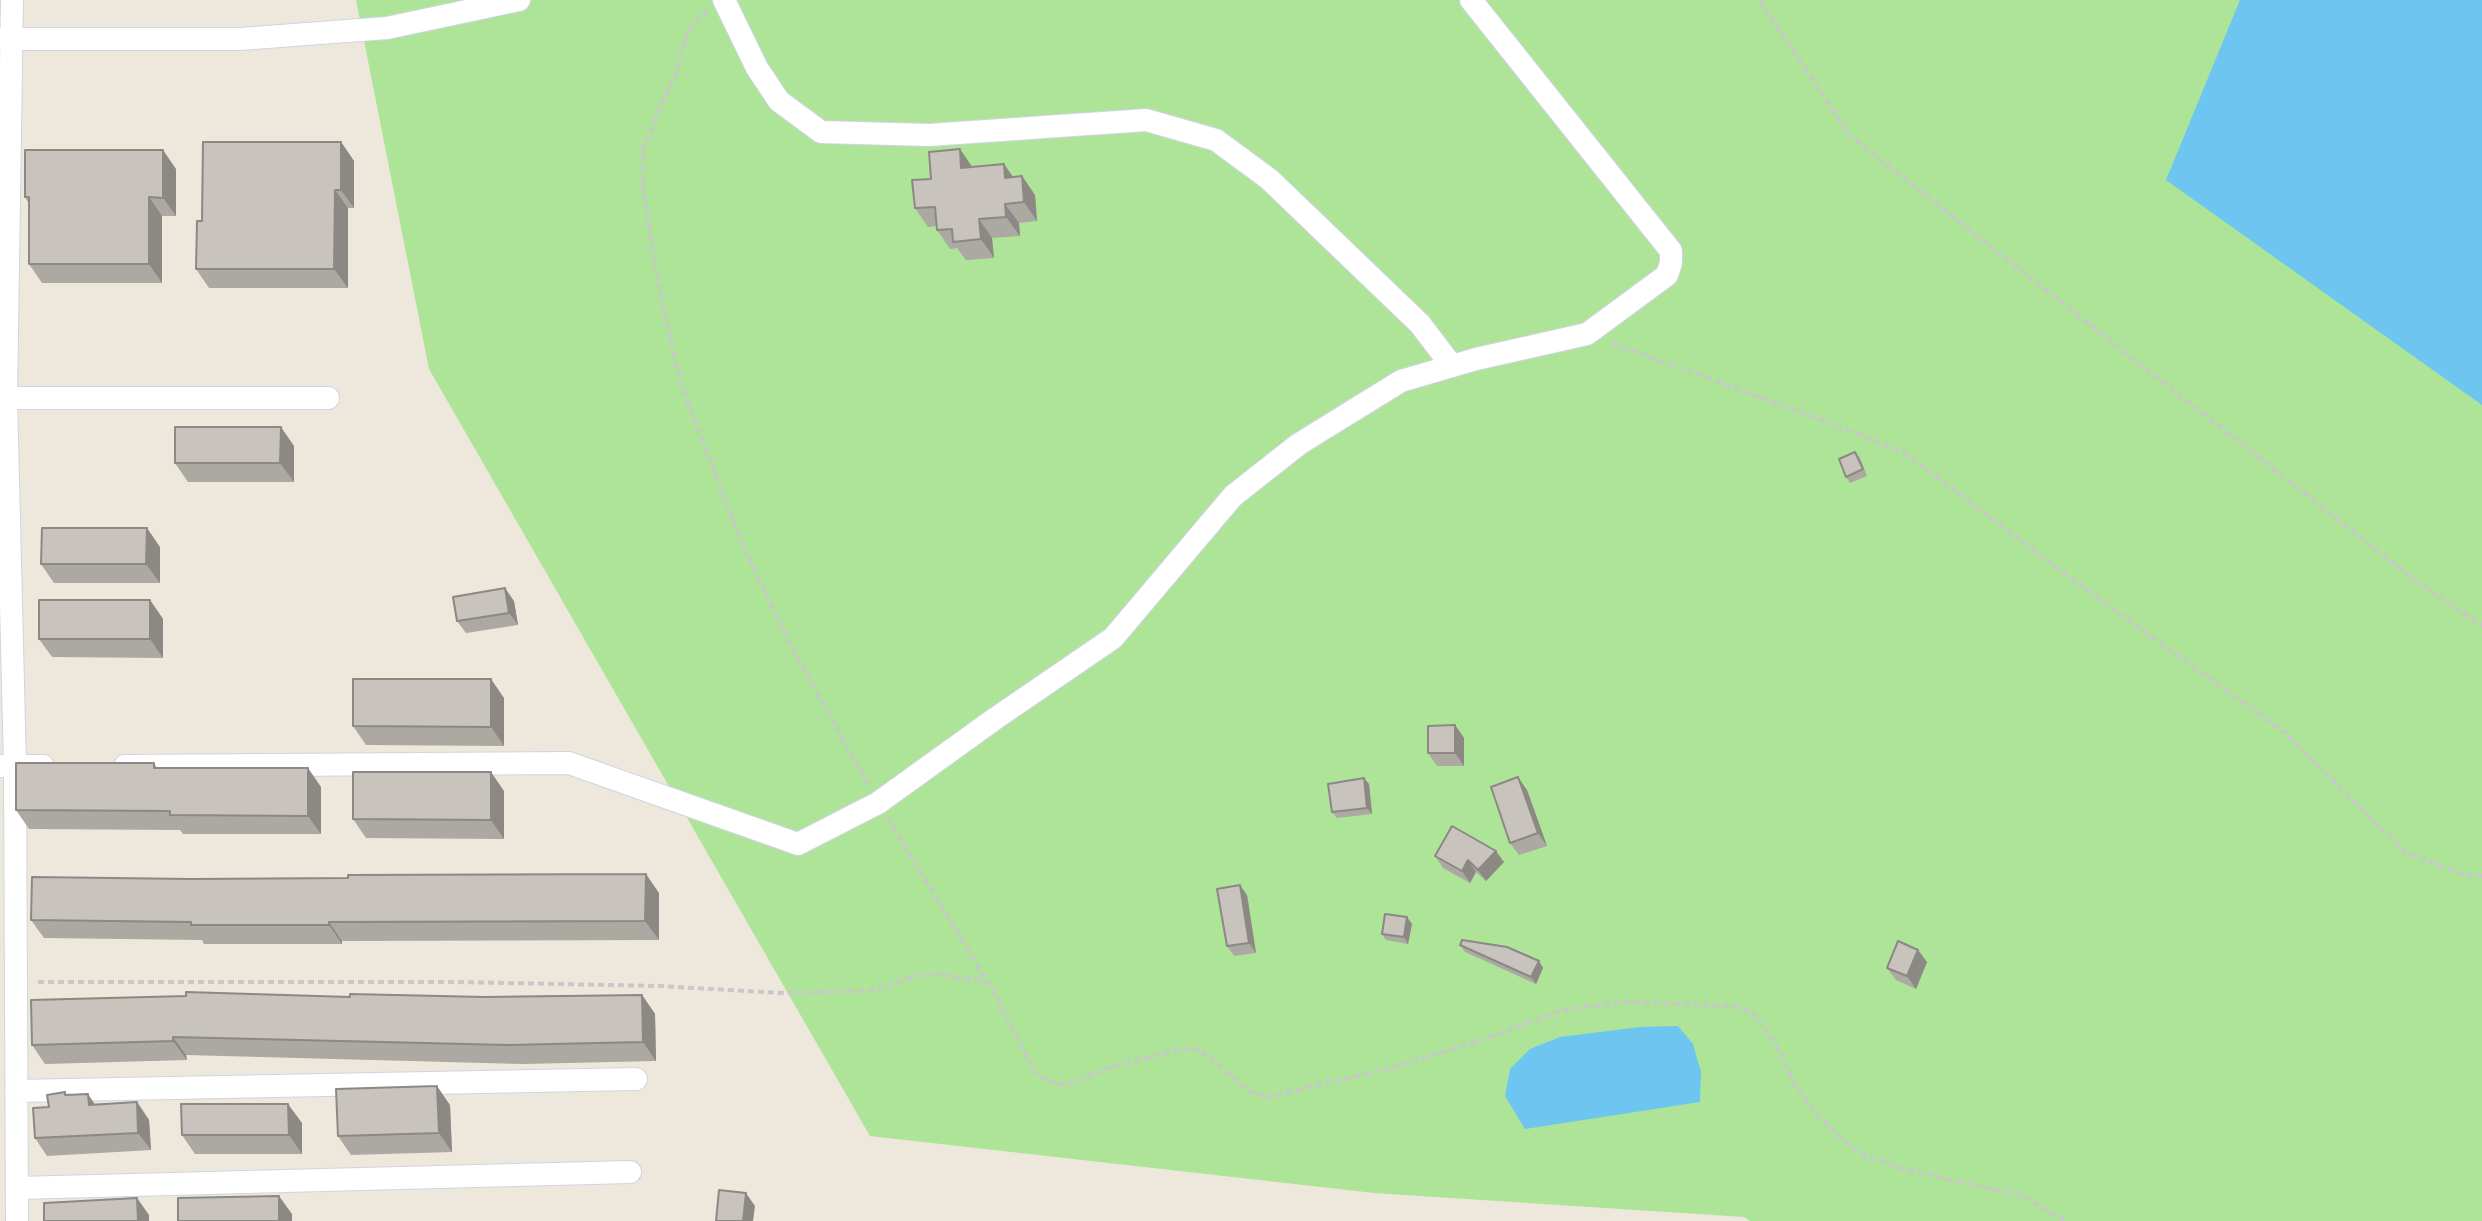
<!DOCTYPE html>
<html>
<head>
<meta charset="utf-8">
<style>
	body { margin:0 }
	canvas { display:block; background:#ede7dc }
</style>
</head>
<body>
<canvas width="2482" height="1221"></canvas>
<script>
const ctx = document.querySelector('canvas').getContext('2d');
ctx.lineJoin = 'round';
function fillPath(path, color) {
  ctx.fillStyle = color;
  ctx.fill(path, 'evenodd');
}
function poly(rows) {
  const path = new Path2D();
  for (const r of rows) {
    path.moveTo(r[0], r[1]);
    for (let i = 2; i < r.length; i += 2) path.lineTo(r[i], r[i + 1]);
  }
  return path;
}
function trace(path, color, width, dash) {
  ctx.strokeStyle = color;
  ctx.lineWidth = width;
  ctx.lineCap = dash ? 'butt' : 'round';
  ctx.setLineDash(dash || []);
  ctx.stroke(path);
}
const green = poly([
	[356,0,2482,0,2482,1221,1750,1221,1744,1217,1374,1193,870,1136,429,369]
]);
const water = poly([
	[2240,0,2482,0,2482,405,2166,180],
	[1678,1026,1693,1044,1701,1072,1700,1102,1525,1129,1505,1096,1510,1069,1530,1049,1560,1037,1640,1027]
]);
const path = poly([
	[1760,0,1849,135,2416,581,2482,625],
	[707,11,689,29,675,76,662,103,643,150,643,189,657,277,680,381,742,544,791,646,868,784],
	[1612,343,1822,420,1905,453,2068,576,2285,733,2405,852,2463,874,2482,876],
	[888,819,994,992,1034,1071,1046,1081,1064,1085,1116,1066,1182,1049,1199,1049,1249,1091,1267,1097,1391,1068,1494,1036,1560,1011,1577,1008,1629,1002,1734,1006,1753,1013,1778,1048,1793,1081,1811,1107,1836,1134,1865,1156,1904,1169,2022,1196,2066,1221],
	[38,982,457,982,659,986,782,993,869,991,916,976,937,974,986,982]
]);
const minor = poly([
	[12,0,6,398,15,767,17,1221],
	[724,0,757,68,779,101,821,132,929,135,1146,120,1216,140,1269,179,1420,324,1452,366],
	[0,39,240,39,387,28,519,0],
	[0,398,328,398],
	[0,766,43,766],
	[125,766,569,763,798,844,878,803,996,718,1113,638,1233,496,1299,444,1401,381,1476,359,1587,334,1667,275,1671,263,1671,251,1471,0],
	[16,1091,636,1079],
	[17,1188,630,1172]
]);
const wall = poly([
	[341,142,354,161,354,208,348,208,348,288,209,288,196,269,202,221],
	[1004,164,1013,177,1022,176,1035,195,1037,221,1019,223,1020,236,992,238,994,258,966,260,957,248,950,249,937,230,936,226,928,227,915,208,931,179,972,167],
	[176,169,176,216,162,216,162,283,42,283,29,264,29,204,25,197],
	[294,446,294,482,188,482,175,463],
	[1855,452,1860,458,1867,476,1850,483,1846,477],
	[160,547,160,583,54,583,41,564],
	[150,600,163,619,163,658,52,657,39,639],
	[514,601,518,625,466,633,457,621],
	[504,698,504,746,366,745,353,726],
	[1455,725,1464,738,1464,766,1437,766,1428,753],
	[154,763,157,768,321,787,321,834,183,834,180,830,29,829,16,810],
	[1369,784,1372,814,1337,818,1332,812],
	[1527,790,1547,846,1519,855,1510,843],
	[504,791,504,839,366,838,353,819],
	[1435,856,1504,862,1486,881,1476,872,1470,883,1443,868],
	[348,878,659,893,659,940,342,941,342,944,204,944,202,940,44,938,31,920,191,879],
	[1247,895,1256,953,1234,956,1227,946],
	[1412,924,1408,944,1386,940,1382,934],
	[1460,945,1539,961,1543,968,1536,984,1465,952],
	[1918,950,1927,962,1916,989,1896,980,1887,968],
	[642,995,655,1014,656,1061,522,1064,186,1055,187,1060,45,1064,32,1045,350,997],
	[67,1095,95,1104,137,1102,149,1120,151,1150,47,1156,35,1138,49,1107],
	[450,1105,452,1152,351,1155,338,1136],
	[302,1123,302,1154,195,1154,182,1135]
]);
const shadedWall = poly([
	[341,142,354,161,354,208,341,190],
	[960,149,973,168,961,168],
	[163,150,176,169,176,216,163,198],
	[1004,164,1017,183,1005,178],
	[1022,176,1035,195,1037,221,1024,202],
	[335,190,348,208,348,288,334,269],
	[149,197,162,216,162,283,149,264],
	[1005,204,1019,223,1020,236,1006,217],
	[979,219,992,238,994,258,981,239],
	[281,427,294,446,294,482,280,463],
	[147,528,160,547,160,583,146,564],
	[505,588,514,601,518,625,509,613],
	[150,600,163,619,163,658,150,639],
	[491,679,504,698,504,746,491,727],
	[1455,725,1464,738,1464,766,1455,753],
	[308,768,321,787,321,834,308,816],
	[491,772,504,791,504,839,491,820],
	[1518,777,1527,790,1547,846,1538,833],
	[1364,778,1369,784,1372,814,1367,808],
	[1496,851,1504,862,1486,881,1478,870],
	[1468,860,1476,872,1470,883,1462,871],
	[646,874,659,893,659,940,645,921],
	[1240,885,1247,895,1256,953,1249,943],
	[1407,917,1412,924,1408,944,1404,937],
	[329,922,342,941,342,944,329,925],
	[1918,950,1927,962,1916,989,1907,976],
	[1539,961,1543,968,1536,984,1531,977],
	[642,995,655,1014,656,1061,643,1042],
	[173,1037,186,1055,187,1060,173,1041],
	[437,1086,450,1105,452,1152,439,1133],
	[88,1094,100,1112,89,1105],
	[137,1102,149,1120,151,1150,138,1133],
	[288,1104,302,1123,302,1154,289,1135],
	[746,1193,755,1206,753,1221,743,1221],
	[279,1196,292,1214,292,1221,279,1221],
	[137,1198,149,1215,149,1221,138,1221]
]);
const building = poly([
	[203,142,341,142,341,190,335,190,334,269,196,269,197,221,202,221,203,142],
	[960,149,961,168,1004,164,1005,178,1022,176,1024,202,1005,204,1006,217,979,219,981,239,953,242,952,229,937,230,935,207,915,208,912,180,931,179,929,152,960,149],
	[25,150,163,150,163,198,149,197,149,264,29,264,29,197,25,197,25,150],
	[175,427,281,427,280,463,175,463,175,427],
	[1855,452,1863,469,1846,477,1839,459,1855,452],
	[42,528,147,528,146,564,41,564,42,528],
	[505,588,509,613,457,621,453,597,505,588],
	[39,600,150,600,150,639,39,639,39,600],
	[353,679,491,679,491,727,353,726,353,679],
	[1455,725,1455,753,1428,753,1428,726,1455,725],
	[16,763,154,763,154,768,308,768,308,816,170,815,170,811,16,810,16,763],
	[353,772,491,772,491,820,353,819,353,772],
	[1518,777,1538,833,1510,843,1491,787,1518,777],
	[1364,778,1367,808,1332,812,1328,784,1364,778],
	[1452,826,1496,851,1478,870,1468,860,1462,871,1435,856,1452,826],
	[646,874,645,921,329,922,329,925,191,925,191,922,31,920,32,877,191,879,348,878,348,875,646,874],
	[1240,885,1249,943,1227,946,1217,889,1240,885],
	[1385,914,1407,917,1404,937,1382,934,1385,914],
	[1462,940,1507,947,1539,961,1531,977,1460,945,1462,940],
	[1898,941,1918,950,1907,976,1887,968,1898,941],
	[186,992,350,997,350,994,484,997,642,995,643,1042,508,1045,173,1037,173,1041,32,1045,31,1000,186,996,186,992],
	[437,1086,439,1133,338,1136,336,1089,437,1086],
	[65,1092,65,1095,88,1094,89,1105,137,1102,138,1133,35,1138,33,1108,49,1107,47,1095,65,1092],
	[181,1104,288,1104,289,1135,182,1135,181,1104],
	[719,1190,746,1193,743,1221,716,1221,719,1190],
	[279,1196,279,1221,178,1221,178,1198,279,1196],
	[137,1198,138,1221,44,1221,44,1203,137,1198]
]);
fillPath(green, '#ade498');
fillPath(water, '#6dc5f0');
trace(minor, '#d1d4e3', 24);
trace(path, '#c8c8c8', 4, [6, 4]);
trace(minor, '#fff', 22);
fillPath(wall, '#aca8a2');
fillPath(shadedWall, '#8c8884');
fillPath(building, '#c8c3bc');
trace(building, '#8c8884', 2);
</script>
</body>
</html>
